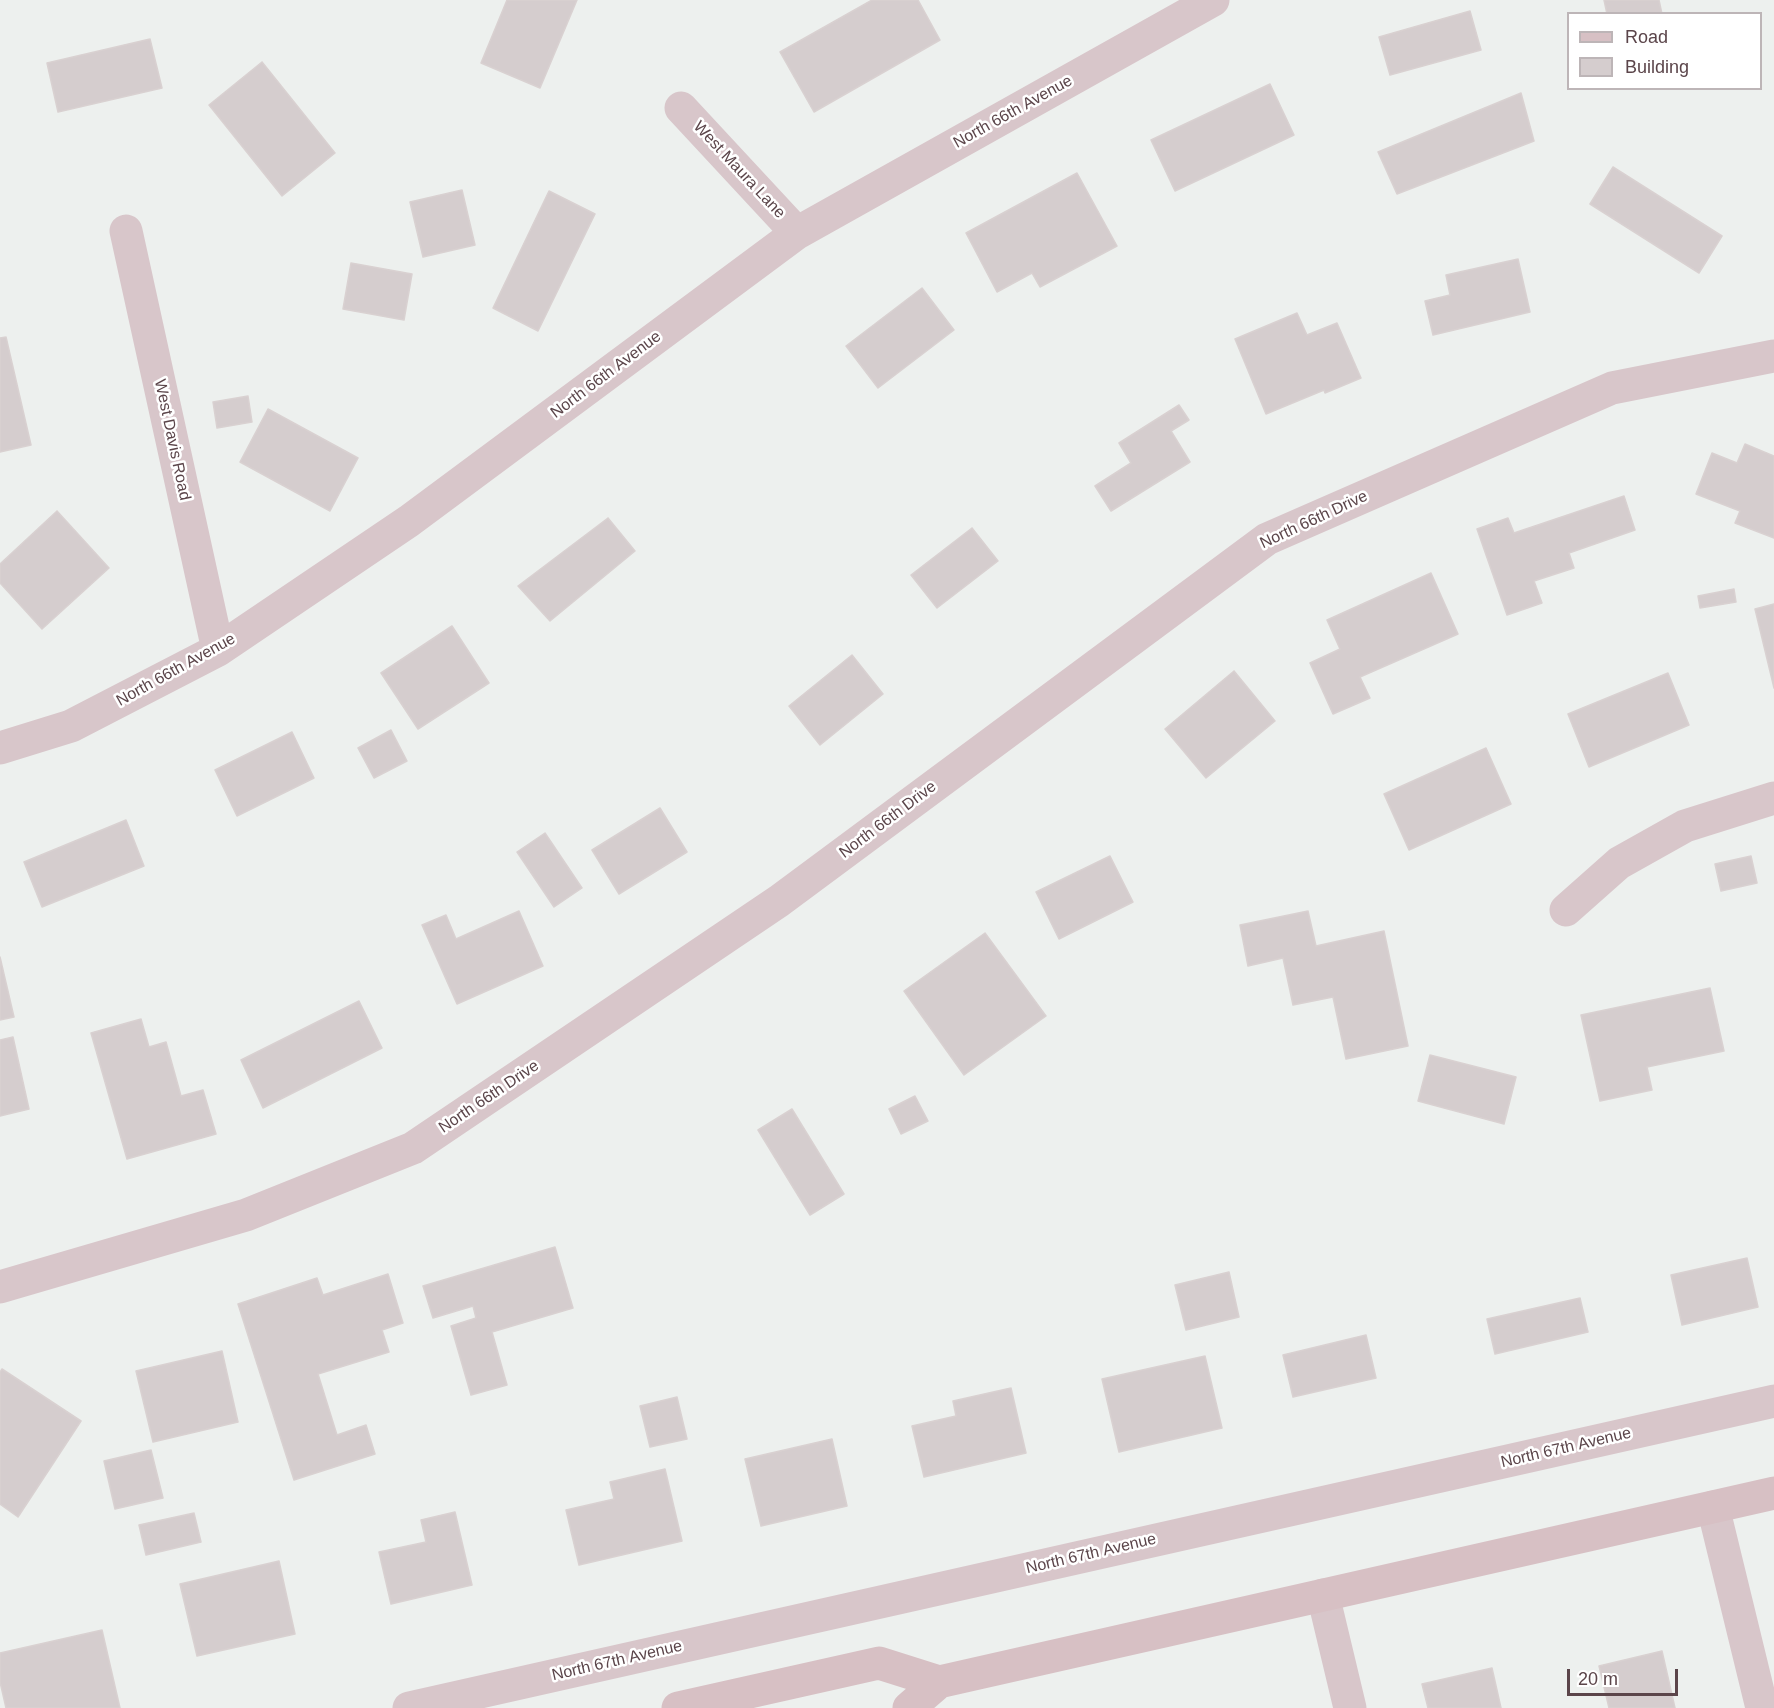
<!DOCTYPE html>
<html>
<head>
<meta charset="utf-8">
<style>
	body { margin:0 }
	#map { position:relative; width:1774px; height:1708px; overflow:hidden; background:#edf0ee; font-family:Arial,sans-serif }
	canvas { display:block }
	.legend { position:absolute; left:1567px; top:12px; width:195px; height:78px; box-sizing:border-box; background:#fff; border:2px solid #bdb5b7; margin:0; padding:8px 10px; list-style:none; font-size:18px; color:#5b454a }
	.legend li { display:flex; align-items:center; gap:12px; height:30px }
	.legend b { width:30px; border:2px solid #bdb5b7 }
	.scale { position:absolute; left:1567px; top:1669px; width:111px; height:27px; box-sizing:border-box; border:3px solid #5b454a; border-top:0; padding-left:8px; font-size:18px; line-height:21px; white-space:nowrap; color:#5b454a; -webkit-text-stroke:4px #fff; paint-order:stroke }
</style>
</head>
<body>
<div id="map">
<canvas width="1774" height="1708"></canvas>
<ul class="legend">
<li><b style="height:8px;background:#d7c0c4"></b>Road</li>
<li><b style="height:16px;background:#d5cdce"></b>Building</li>
</ul>
<div class="scale">20 m</div>
</div>
<script>
const ctx = document.querySelector('canvas').getContext('2d');
ctx.lineJoin = 'round';
function fillPath(path, color) {
  ctx.fillStyle = color;
  ctx.fill(path, 'evenodd');
}
function poly(rows) {
  const path = new Path2D();
  for (const r of rows) {
    path.moveTo(r[0], r[1]);
    for (let i = 2; i < r.length; i += 2) path.lineTo(r[i], r[i + 1]);
  }
  return path;
}
function trace(path, color, width, dash) {
  ctx.strokeStyle = color;
  ctx.lineWidth = width;
  ctx.lineCap = dash ? 'butt' : 'round';
  ctx.setLineDash(dash || []);
  ctx.stroke(path);
}
function write(font, color, halo, rows, align = 'center') {
  ctx.font = font + ' Arial,sans-serif';
  ctx.lineWidth = 5;
  ctx.setLineDash([]);
  ctx.textBaseline = 'middle';
  ctx.strokeStyle = halo;
  ctx.fillStyle = color;
  for (const [text, x, y, turn = 0] of rows) {
    ctx.save();
    ctx.translate(x, y);
    ctx.rotate((+turn || 0) * Math.PI / 180);
    ctx.textAlign = isNaN(turn) ? turn : align;
    if (halo) ctx.strokeText(text, 0, 0);
    ctx.fillText(text, 0, 0);
    ctx.restore();
  }
}
const building = poly([
	[507,0,577,0,540,88,481,63,507,0],
	[872,0,918,0,940,40,814,112,780,52,872,0],
	[1604,0,1659,0,1662,14,1607,14,1604,0],
	[1470,11,1481,50,1390,75,1379,37,1470,11],
	[150,39,162,88,58,112,47,63,150,39],
	[262,62,335,153,282,196,209,105,262,62],
	[1270,84,1294,135,1175,191,1151,140,1270,84],
	[1521,93,1534,141,1397,194,1378,152,1521,93],
	[1613,167,1722,236,1699,273,1590,204,1613,167],
	[1077,173,1117,246,1040,287,1032,273,997,292,966,233,1077,173],
	[462,190,475,245,423,257,410,202,462,190],
	[549,191,595,214,538,331,493,308,549,191],
	[1518,259,1530,312,1433,335,1425,301,1450,295,1446,275,1518,259],
	[351,263,412,274,404,320,343,309,351,263],
	[922,288,954,330,878,388,846,346,922,288],
	[1297,313,1307,335,1337,323,1361,378,1325,393,1324,390,1266,414,1235,339,1297,313],
	[6,337,31,445,0,452,0,338,6,337],
	[248,396,252,422,217,428,213,402,248,396],
	[1179,405,1189,420,1171,431,1190,462,1111,511,1095,486,1131,463,1119,443,1179,405],
	[268,409,358,458,330,511,240,462,268,409],
	[1745,444,1774,456,1774,538,1735,523,1740,511,1696,494,1712,453,1737,463,1745,444],
	[1624,496,1635,530,1569,553,1574,568,1534,581,1542,603,1507,615,1477,529,1508,518,1514,533,1624,496],
	[57,511,109,568,42,629,0,583,0,564,57,511],
	[608,518,635,551,550,621,518,586,608,518],
	[972,528,998,561,937,608,911,575,972,528],
	[1431,573,1458,634,1360,677,1370,698,1333,714,1310,663,1340,649,1327,620,1431,573],
	[1734,589,1736,602,1700,608,1698,596,1734,589],
	[1774,604,1774,688,1755,609,1774,604],
	[452,626,489,683,418,729,381,673,452,626],
	[852,655,883,694,820,745,789,706,852,655],
	[1234,671,1275,721,1206,778,1165,729,1234,671],
	[1668,673,1689,725,1589,767,1568,714,1668,673],
	[391,730,407,761,374,778,358,748,391,730],
	[292,732,314,778,237,816,215,770,292,732],
	[1486,748,1511,804,1409,850,1384,794,1486,748],
	[660,808,687,852,619,894,592,850,660,808],
	[126,820,144,866,42,907,24,862,126,820],
	[545,833,582,888,554,907,517,852,545,833],
	[1110,856,1133,902,1059,939,1036,892,1110,856],
	[1751,856,1757,883,1721,891,1715,864,1751,856],
	[519,911,543,966,457,1004,422,925,446,915,456,939,519,911],
	[1308,911,1316,946,1384,931,1408,1046,1346,1059,1333,997,1293,1005,1283,958,1248,966,1240,925,1308,911],
	[985,933,1046,1016,964,1075,904,991,985,933],
	[0,957,14,1017,0,1020,0,957],
	[1710,988,1724,1051,1647,1067,1652,1090,1600,1101,1581,1015,1710,988],
	[359,1001,382,1048,263,1108,241,1060,359,1001],
	[141,1019,149,1047,166,1042,181,1096,203,1090,216,1134,127,1159,91,1033,141,1019],
	[13,1037,29,1109,0,1116,0,1040,13,1037],
	[1430,1055,1516,1077,1504,1124,1418,1101,1430,1055],
	[915,1096,928,1121,901,1134,889,1109,915,1096],
	[792,1109,844,1194,810,1215,758,1130,792,1109],
	[555,1247,573,1308,492,1332,507,1385,471,1395,451,1326,476,1318,473,1306,433,1318,423,1286,555,1247],
	[1747,1258,1758,1307,1682,1325,1671,1275,1747,1258],
	[1229,1272,1239,1317,1186,1330,1175,1285,1229,1272],
	[388,1274,403,1323,382,1330,389,1352,318,1374,337,1435,366,1425,375,1454,294,1480,238,1304,317,1278,323,1295,388,1274],
	[1580,1298,1588,1332,1495,1354,1487,1319,1580,1298],
	[1366,1335,1376,1378,1293,1397,1283,1355,1366,1335],
	[222,1351,238,1422,153,1442,136,1371,222,1351],
	[1205,1356,1222,1428,1119,1452,1102,1379,1205,1356],
	[2,1369,81,1421,18,1517,0,1504,0,1372,2,1369],
	[1011,1388,1026,1453,924,1477,912,1426,956,1416,953,1401,1011,1388],
	[677,1397,687,1439,650,1447,640,1406,677,1397],
	[832,1439,847,1506,761,1526,745,1459,832,1439],
	[151,1450,163,1498,115,1509,104,1461,151,1450],
	[665,1469,682,1541,579,1565,566,1510,614,1499,610,1482,665,1469],
	[455,1512,472,1585,391,1604,379,1552,426,1542,421,1520,455,1512],
	[194,1513,201,1542,146,1555,139,1525,194,1513],
	[279,1561,295,1634,197,1656,180,1584,279,1561],
	[102,1630,120,1708,6,1708,0,1682,0,1653,102,1630],
	[1662,1651,1675,1708,1609,1708,1599,1666,1662,1651],
	[1492,1668,1501,1708,1428,1708,1422,1684,1492,1668]
]);
const street = poly([
	[681,108,797,233],
	[126,231,218,650],
	[0,748,71,726,218,650,409,521,797,233,1213,0],
	[1566,910,1619,863,1685,826,1774,798],
	[0,1287,246,1215,413,1148,779,901,1267,539,1612,388,1774,356],
	[1713,1507,1762,1708],
	[1323,1595,1350,1708],
	[409,1708,1774,1401]
]);
const secondary = poly([
	[678,1708,879,1663,939,1682],
	[909,1708,939,1682,1774,1493]
]);
const streetNames = [
	["North 66th Avenue",1013,112,-29],
	["West Maura Lane",739,170,47],
	["North 66th Avenue",606,375,-37],
	["West Davis Road",172,440,78],
	["North 66th Drive",1314,520,-25],
	["North 66th Avenue",176,670,-29],
	["North 66th Drive",888,820,-37],
	["North 66th Drive",489,1097,-34],
	["North 67th Avenue",1566,1448,-13],
	["North 67th Avenue",1091,1554,-13],
	["North 67th Avenue",617,1661,-13]
];
fillPath(building, '#d5cdce');
trace(building, '#d9d1d1', 1.5);
trace(street, '#d8c6ca', 33);
trace(secondary, '#d7c0c4', 33);
write('16px', '#5b454a', '#fff', streetNames);
</script>
</body>
</html>
